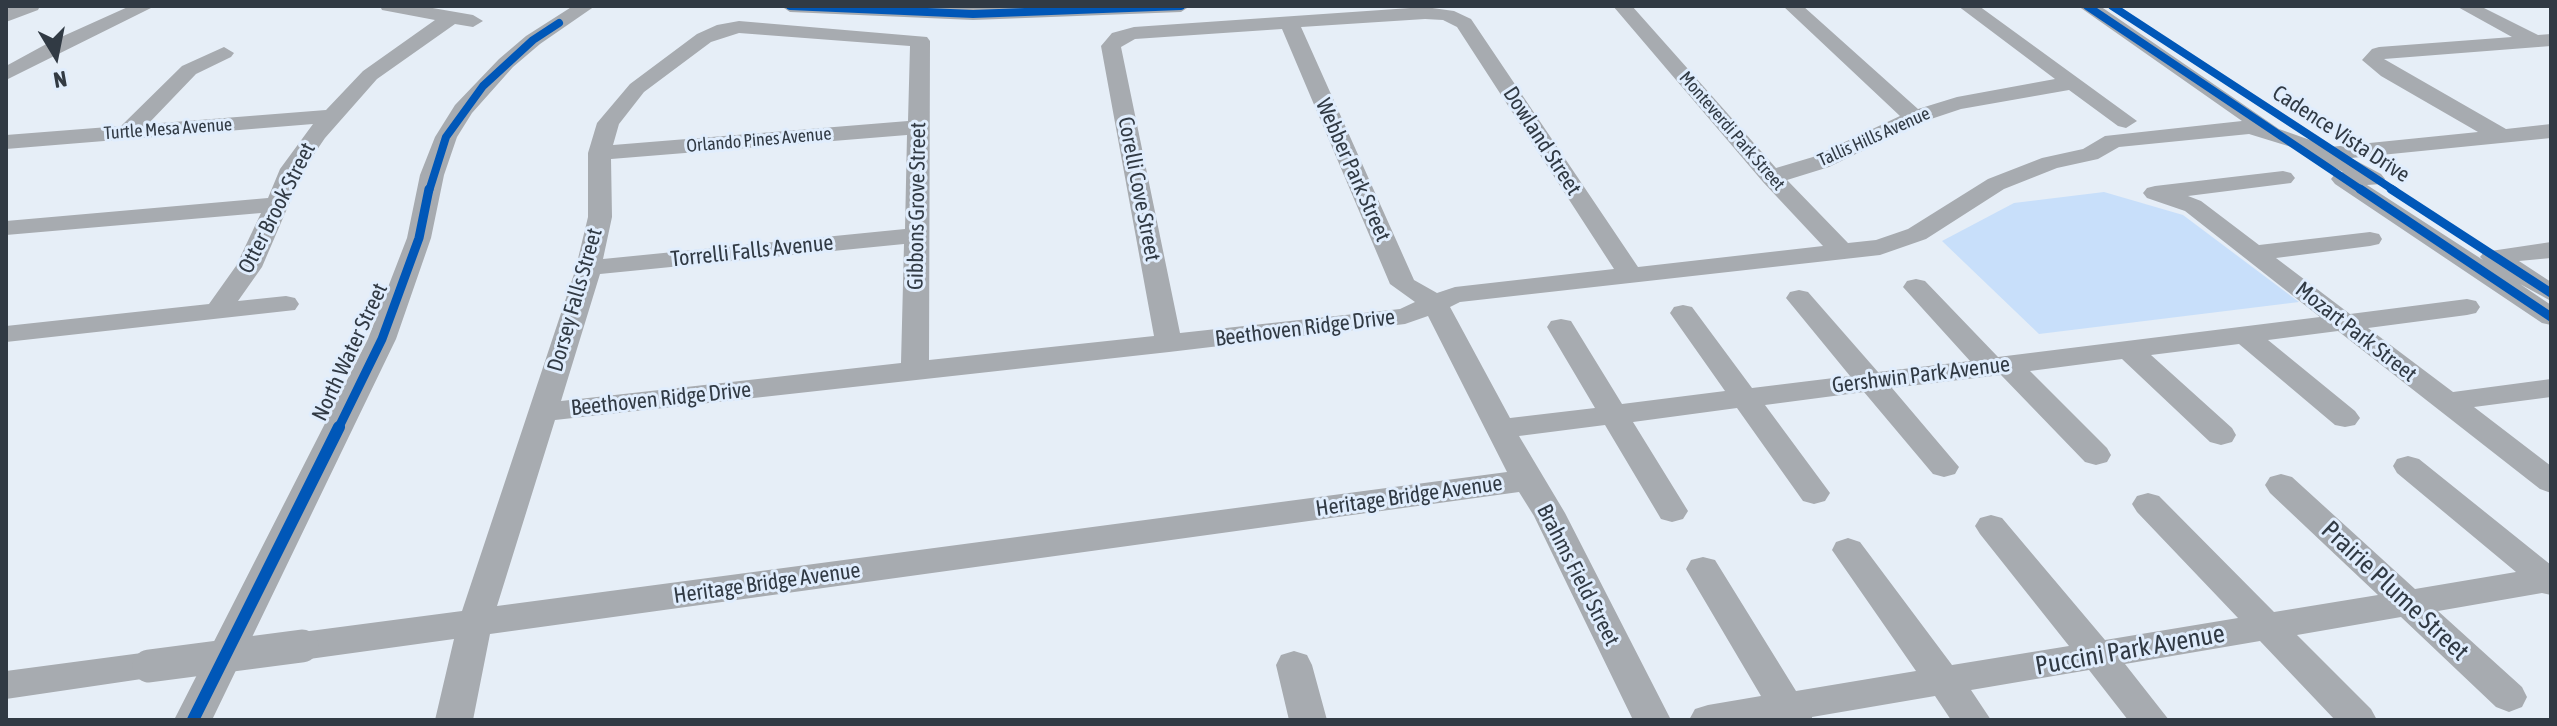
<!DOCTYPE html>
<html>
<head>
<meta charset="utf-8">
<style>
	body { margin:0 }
	#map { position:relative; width:2557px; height:726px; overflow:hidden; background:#e6eef7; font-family:"Asap Condensed",sans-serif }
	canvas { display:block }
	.frame { position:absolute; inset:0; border:8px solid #313a44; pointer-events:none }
	.north { position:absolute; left:16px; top:16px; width:80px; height:80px; -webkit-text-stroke:6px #e0edfd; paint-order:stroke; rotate:170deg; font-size:22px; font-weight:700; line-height:32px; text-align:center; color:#313a44 }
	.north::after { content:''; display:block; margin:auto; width:28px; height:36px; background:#313a44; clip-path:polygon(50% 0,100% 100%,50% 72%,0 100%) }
</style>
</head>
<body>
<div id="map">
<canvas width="2557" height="726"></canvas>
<div class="frame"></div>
<div class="north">N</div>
</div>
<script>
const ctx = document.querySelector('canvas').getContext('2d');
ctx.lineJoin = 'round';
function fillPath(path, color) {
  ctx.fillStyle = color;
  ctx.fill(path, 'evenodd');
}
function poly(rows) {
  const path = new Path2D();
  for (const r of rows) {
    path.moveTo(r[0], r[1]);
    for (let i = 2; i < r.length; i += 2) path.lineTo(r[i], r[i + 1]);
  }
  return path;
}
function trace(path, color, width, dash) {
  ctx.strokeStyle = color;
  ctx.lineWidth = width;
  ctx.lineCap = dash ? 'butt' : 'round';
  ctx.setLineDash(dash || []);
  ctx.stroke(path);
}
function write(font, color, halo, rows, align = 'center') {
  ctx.font = font + ' "Asap Condensed",sans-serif';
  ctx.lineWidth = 6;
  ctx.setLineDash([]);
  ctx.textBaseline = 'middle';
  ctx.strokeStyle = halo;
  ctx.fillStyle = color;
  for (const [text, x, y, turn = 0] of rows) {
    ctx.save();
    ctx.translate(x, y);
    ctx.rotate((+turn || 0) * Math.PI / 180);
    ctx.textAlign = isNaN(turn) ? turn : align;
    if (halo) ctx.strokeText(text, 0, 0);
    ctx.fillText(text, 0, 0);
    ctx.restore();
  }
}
const green = poly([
	[2104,192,2183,215,2299,302,2039,334,1942,241,2014,203]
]);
const minor = poly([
	[14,6,40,6,38,10,6,22,6,9,14,6],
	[130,6,155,6,6,80,6,66,50,42,130,6],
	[380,6,421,6,473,15,483,21,473,27,455,24,377,79,325,138,304,169,262,267,238,301,286,296,295,298,299,304,295,310,6,342,6,326,209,304,236,266,261,213,6,235,6,221,268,198,280,169,313,124,6,149,6,135,121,126,182,66,224,47,234,53,231,57,196,74,148,124,326,110,363,71,435,20,382,10,380,6],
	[573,6,595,6,540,44,513,67,472,113,457,137,444,175,431,238,396,339,212,720,174,720,368,339,407,238,420,175,435,137,455,105,499,59,526,36,573,6],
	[781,6,973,8,1190,6,1181,12,973,20,790,12,781,6],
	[1613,6,1632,6,1776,168,1813,157,1900,116,1783,6,1803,6,1918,109,1957,97,2055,79,1958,6,1979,6,2137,121,2126,128,2118,126,2069,90,1961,109,1922,122,1829,167,1787,180,1848,243,1876,240,1908,229,1988,179,2042,158,2083,149,2105,136,2242,121,2078,6,2100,6,2279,129,2330,147,2478,132,2381,76,2362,60,2372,49,2379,47,2512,37,2456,6,2480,6,2538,35,2551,34,2551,46,2384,59,2506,129,2551,124,2551,138,2351,158,2381,174,2385,179,2381,184,2367,185,2483,260,2480,257,2484,252,2551,242,2551,258,2519,261,2551,282,2551,301,2520,284,2551,305,2551,325,2542,323,2335,184,2331,179,2335,174,2343,172,2301,150,2249,134,2119,147,2098,159,2057,168,2004,189,1926,239,1880,255,1460,302,1450,307,1510,418,1595,408,1547,327,1551,321,1561,319,1571,321,1622,404,1725,391,1670,313,1674,307,1683,305,1692,307,1752,388,1850,376,1786,298,1790,292,1799,290,1808,292,1878,372,1970,361,1903,287,1907,281,1916,279,1925,281,1998,357,2320,317,2185,211,2147,198,2143,193,2147,188,2155,186,2283,171,2291,173,2295,178,2291,183,2188,196,2201,201,2259,245,2370,232,2379,234,2382,239,2379,244,2370,246,2276,258,2350,314,2467,299,2476,301,2480,307,2476,313,2467,315,2368,328,2453,392,2551,379,2551,397,2474,407,2551,466,2551,493,2540,489,2338,331,2268,340,2355,411,2360,418,2355,425,2345,427,2335,425,2239,344,2151,355,2232,428,2236,435,2232,442,2221,445,2210,442,2122,359,2030,371,2107,448,2111,455,2107,462,2096,465,2085,462,2001,375,1892,388,1959,467,1955,474,1944,477,1933,474,1864,392,1765,405,1830,493,1825,501,1814,504,1803,501,1737,408,1633,422,1688,511,1683,519,1672,522,1661,519,1605,425,1519,436,1565,513,1671,720,1633,720,1534,516,1519,492,490,634,473,720,435,720,454,639,302,660,290,656,284,646,290,636,302,632,462,611,575,271,588,217,588,153,597,123,630,84,697,34,717,25,739,21,927,37,930,41,929,360,1154,336,1101,46,1112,33,1134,27,1425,7,1454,11,1471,19,1638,267,1823,246,1763,182,1613,6],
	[1425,19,1443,20,1457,27,1614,269,1455,287,1437,293,1414,280,1301,27,1425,19],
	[1282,29,1390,284,1415,302,1400,309,1180,333,1121,47,1135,39,1282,29],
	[739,33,910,46,908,121,613,145,619,124,644,92,711,42,739,33],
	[907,135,905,229,603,259,612,217,611,159,907,135],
	[904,244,901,363,561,401,600,274,904,244],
	[1428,316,1507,472,497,606,555,420,1169,352,1405,324,1428,316],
	[2408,456,2419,459,2551,565,2551,595,2542,593,2438,611,2522,687,2527,697,2522,707,2509,712,2496,707,2401,617,2297,635,2371,709,2377,720,2335,720,2260,641,2125,664,2169,720,2128,720,2089,670,1971,690,1991,720,1951,720,1935,696,1812,717,1812,720,1689,720,1695,709,1708,705,1761,696,1686,569,1691,560,1703,557,1715,560,1796,691,1916,671,1832,550,1836,542,1848,538,1860,542,1952,665,2069,646,1980,534,1975,526,1980,518,1991,515,2002,518,2105,640,2238,618,2137,512,2132,504,2137,496,2148,493,2159,496,2274,612,2378,595,2270,493,2265,485,2270,477,2281,474,2292,477,2415,589,2516,572,2397,473,2393,466,2397,459,2408,456],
	[1294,651,1307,655,1312,665,1327,720,1289,720,1276,665,1281,655,1294,651],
	[149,652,162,656,167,666,162,676,6,699,6,671,149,652]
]);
const minorBridge = poly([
	[149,666,302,646]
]);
const cyclewayFar2 = poly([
	[790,6,973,14,1181,6],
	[2087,6,2363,191],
	[2112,6,2395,191],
	[429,191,446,137,483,86,533,40,559,23]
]);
const cyclewayFar1 = poly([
	[2360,189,2551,317],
	[2391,189,2551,293],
	[338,429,382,339,419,238,429,189]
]);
const cycleway = poly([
	[193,720,339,427]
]);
const farStreetnames = [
	["Turtle Mesa Avenue",168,129,-4],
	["Monteverdi Park Street",1732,131,49],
	["Tallis Hills Avenue",1874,137,-24],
	["Orlando Pines Avenue",759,140,-5]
];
const streetNames = [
	["Cadence Vista Drive",2341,134,33],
	["Dowland Street",1542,141,57],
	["Webber Park Street",1353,170,66],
	["Corelli Cove Street",1139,189,79],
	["Gibbons Grove Street",917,206,-89],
	["Otter Brook Street",277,208,-63],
	["Torrelli Falls Avenue",752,251,-6],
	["Dorsey Falls Street",575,300,-74],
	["Beethoven Ridge Drive",1305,328,-7],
	["Mozart Park Street",2356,332,38],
	["North Water Street",350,352,-65],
	["Gershwin Park Avenue",1921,375,-7],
	["Beethoven Ridge Drive",661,399,-6],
	["Heritage Bridge Avenue",1409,496,-8],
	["Brahms Field Street",1578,575,63],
	["Heritage Bridge Avenue",767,583,-8]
];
const nearStreetnames = [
	["Prairie Plume Street",2395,591,43],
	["Puccini Park Avenue",2130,650,-10]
];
fillPath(green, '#c8dffa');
fillPath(minor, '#a7abb0');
trace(minorBridge, '#a7abb0', 33);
trace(cyclewayFar2, '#0057b8', 8);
trace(cyclewayFar1, '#0057b8', 9);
trace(cycleway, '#0057b8', 12);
write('18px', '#313a44', '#e0edfd', farStreetnames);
write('22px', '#313a44', '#e0edfd', streetNames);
write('26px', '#313a44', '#e0edfd', nearStreetnames);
</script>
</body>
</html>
